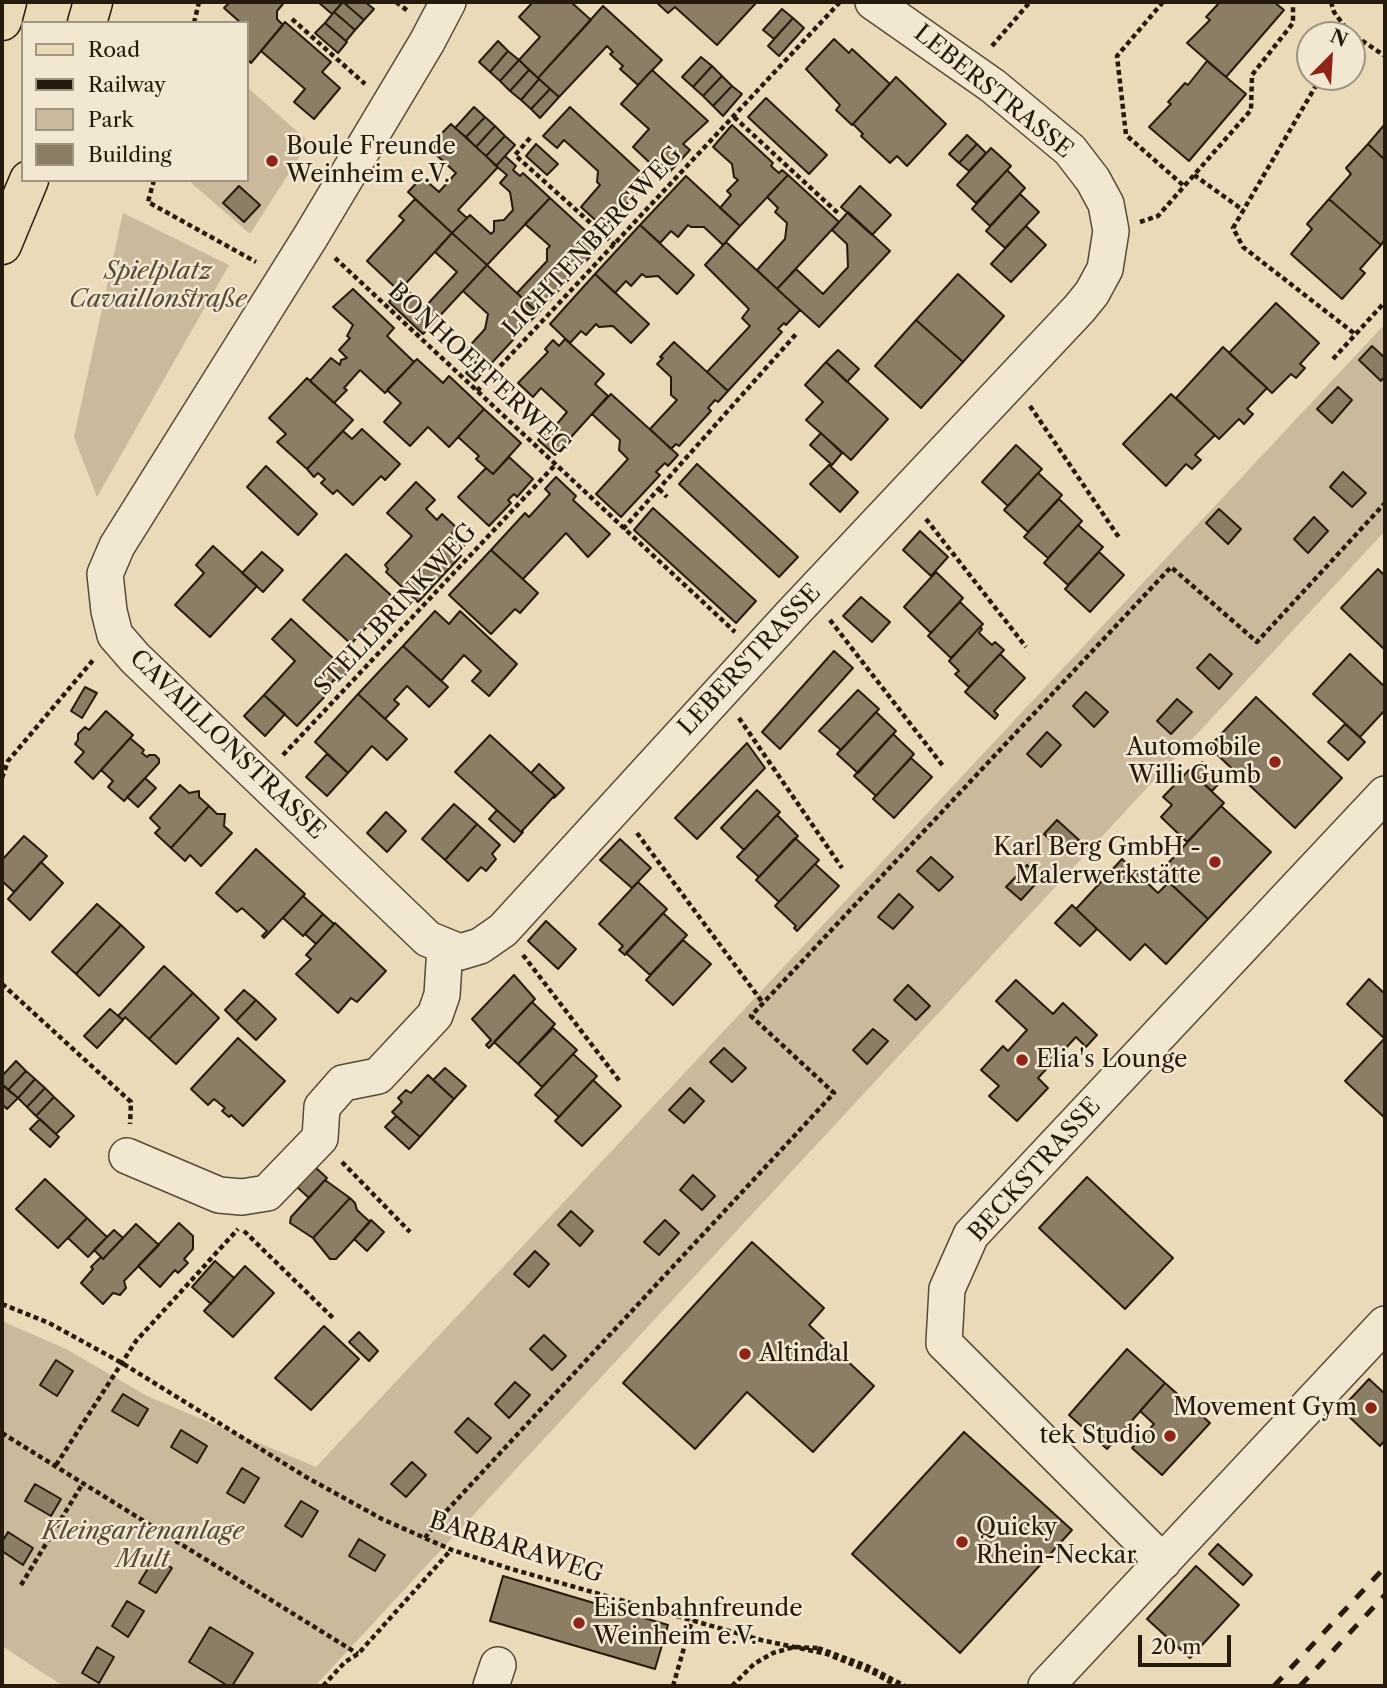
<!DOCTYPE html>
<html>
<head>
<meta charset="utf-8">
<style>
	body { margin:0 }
	#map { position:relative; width:1387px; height:1688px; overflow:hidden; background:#ebdab8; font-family:"Libre Caslon Text",serif }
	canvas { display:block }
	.frame { position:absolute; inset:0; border:4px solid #261a0c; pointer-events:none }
	.legend { position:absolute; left:21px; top:21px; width:228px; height:161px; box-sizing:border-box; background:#f2e7d1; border:2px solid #a09582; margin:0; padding:9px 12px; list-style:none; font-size:21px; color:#261a0c }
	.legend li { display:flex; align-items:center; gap:14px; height:35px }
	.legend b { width:35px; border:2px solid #a09582 }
	.north { position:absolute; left:1296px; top:21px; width:70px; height:70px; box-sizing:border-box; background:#f2e7d1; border:2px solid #a09582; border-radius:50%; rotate:24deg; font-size:19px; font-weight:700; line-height:28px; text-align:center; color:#261a0c }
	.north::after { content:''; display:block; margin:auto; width:24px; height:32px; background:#8f2418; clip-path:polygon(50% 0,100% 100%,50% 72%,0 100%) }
	.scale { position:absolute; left:1138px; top:1635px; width:93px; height:32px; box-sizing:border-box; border:4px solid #261a0c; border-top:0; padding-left:9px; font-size:21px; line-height:24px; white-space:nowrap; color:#261a0c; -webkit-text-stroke:5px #f2e7d1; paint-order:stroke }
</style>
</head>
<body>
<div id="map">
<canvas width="1387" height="1688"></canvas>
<div class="frame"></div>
<ul class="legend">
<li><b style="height:9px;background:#ebdab8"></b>Road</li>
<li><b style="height:9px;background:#261a0c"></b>Railway</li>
<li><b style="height:19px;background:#cab99b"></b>Park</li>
<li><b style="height:19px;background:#8c7e65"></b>Building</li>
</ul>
<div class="north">N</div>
<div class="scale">20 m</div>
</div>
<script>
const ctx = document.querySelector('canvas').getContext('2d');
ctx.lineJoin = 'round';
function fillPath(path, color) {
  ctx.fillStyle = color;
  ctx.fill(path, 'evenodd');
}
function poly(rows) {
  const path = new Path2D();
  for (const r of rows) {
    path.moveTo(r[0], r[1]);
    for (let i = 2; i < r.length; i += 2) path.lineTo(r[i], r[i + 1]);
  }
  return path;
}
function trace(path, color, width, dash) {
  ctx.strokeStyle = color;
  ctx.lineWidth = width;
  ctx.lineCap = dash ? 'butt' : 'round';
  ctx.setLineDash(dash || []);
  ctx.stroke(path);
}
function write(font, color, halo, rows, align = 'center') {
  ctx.font = font + ' "Libre Caslon Text",serif';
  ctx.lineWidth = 5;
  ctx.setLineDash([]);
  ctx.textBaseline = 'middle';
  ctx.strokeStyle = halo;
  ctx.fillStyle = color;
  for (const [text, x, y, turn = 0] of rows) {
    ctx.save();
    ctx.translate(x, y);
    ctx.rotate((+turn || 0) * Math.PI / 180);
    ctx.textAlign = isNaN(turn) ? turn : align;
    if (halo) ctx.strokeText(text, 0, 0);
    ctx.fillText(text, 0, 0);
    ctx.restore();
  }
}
const green = poly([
	[247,87,309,142,250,234,188,180,247,180],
	[123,213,229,265,97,497,74,437],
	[1385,324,1385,531,315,1686,63,1686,2,1646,2,1321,66,1349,147,1396,316,1467]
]);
const building = poly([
	[226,2,280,2,283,4,277,11,277,19,283,25,251,63,247,59,247,23,241,23,224,8,228,4,226,2],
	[318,2,343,2,332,14,318,2],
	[343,2,364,20,355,30,334,12,343,2],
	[343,2,365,2,374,9,364,20,343,2],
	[533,2,571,2,591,20,538,78,519,60,540,37,519,17,533,2],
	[656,2,754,2,756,3,717,45,675,7,668,13,656,2],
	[1220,2,1274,2,1284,10,1226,77,1187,43,1210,20,1206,17,1220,2],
	[603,6,662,60,638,85,620,69,623,66,610,54,613,52,607,46,559,97,538,78,603,6],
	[782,9,793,18,774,39,763,30,782,9],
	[334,12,355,30,346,41,325,23,334,12],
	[793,18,804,28,779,56,768,46,793,18],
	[285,22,331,62,322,72,340,88,314,119,294,102,305,89,261,51,285,22],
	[325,23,347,42,338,53,315,33,325,23],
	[834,39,849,53,852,49,890,84,852,125,836,110,840,105,806,69,834,39],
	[498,41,508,51,490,72,479,62,498,41],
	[508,51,519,60,500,81,490,72,508,51],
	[701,57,712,66,693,87,682,77,701,57],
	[519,60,529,70,510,91,500,81,519,60],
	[1207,61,1246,94,1189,161,1149,127,1171,104,1168,102,1185,83,1188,85,1207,61],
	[712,66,722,76,703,96,693,87,712,66],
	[529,70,539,79,521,100,510,91,529,70],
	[652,70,708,121,683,144,690,150,665,177,633,147,649,129,621,104,652,70],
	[722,76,732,86,713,106,703,96,722,76],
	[896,77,946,124,907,166,897,156,890,163,861,136,863,134,853,124,896,77],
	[539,79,550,89,531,109,521,100,539,79],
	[732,86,742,94,723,116,713,106,732,86],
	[550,89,559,97,540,118,531,109,550,89],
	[766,98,827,155,809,174,748,117,766,98],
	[474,107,485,117,466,137,455,128,474,107],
	[570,107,649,180,604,228,581,207,600,185,597,182,598,171,564,140,557,148,543,136,570,107],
	[485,117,495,126,476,147,466,137,485,117],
	[451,124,498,167,458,210,467,218,452,233,408,192,422,177,439,192,456,173,432,151,440,135,451,124],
	[1385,124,1385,160,1368,144,1385,124],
	[732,125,773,163,771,166,779,173,782,170,788,175,740,226,720,208,731,195,727,191,738,180,734,177,732,164,713,147,732,125],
	[495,126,505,136,486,156,476,147,495,126],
	[967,135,977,144,959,163,949,154,967,135],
	[505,136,515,145,496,166,486,156,505,136],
	[536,144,558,164,547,175,526,156,536,144],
	[977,144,986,153,969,171,959,163,977,144],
	[1368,144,1385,160,1385,239,1381,245,1329,199,1351,174,1346,168,1368,144],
	[991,148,1011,166,976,203,957,185,991,148],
	[505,156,516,166,513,170,520,176,523,173,550,198,487,265,452,233,470,215,491,234,494,231,494,221,504,220,513,210,510,192,500,183,507,175,496,166,505,156],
	[1007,170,1025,188,990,226,972,209,1007,170],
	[788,175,839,222,777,289,757,270,785,239,787,223,775,212,778,208,767,197,788,175],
	[686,176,740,226,723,245,704,227,691,227,688,225,678,237,671,231,660,243,640,225,686,176],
	[239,186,260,205,244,222,223,203,239,186],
	[860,186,891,215,872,235,841,207,860,186],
	[1020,194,1039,212,1005,248,986,231,1020,194],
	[550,198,601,245,538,313,517,293,547,261,547,249,550,246,525,224,550,198],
	[415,199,452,233,399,291,367,261,404,220,399,216,415,199],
	[1329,199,1381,245,1360,269,1365,273,1342,299,1291,254,1312,229,1307,224,1329,199],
	[848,212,890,251,819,327,777,289,796,269,823,294,848,267,847,244,832,230,848,212],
	[640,225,694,275,677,294,658,276,646,277,642,274,631,286,626,281,615,293,595,274,640,225],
	[1026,226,1046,245,1011,282,991,264,1026,226],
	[452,233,487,265,423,334,389,302,403,286,425,307,457,272,435,252,452,233],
	[726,242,800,310,786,325,784,323,778,329,782,332,728,391,707,372,750,326,742,318,749,309,705,265,726,242],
	[487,265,538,313,475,381,466,373,477,361,466,350,485,329,488,314,463,291,487,265],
	[595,274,649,324,631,343,613,326,599,327,596,324,586,335,581,331,570,343,550,324,595,274],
	[958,274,1004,316,963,362,916,320,958,274],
	[353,289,394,328,387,336,414,362,385,393,360,370,344,388,347,390,334,403,310,381,331,358,340,365,341,360,347,358,339,350,350,338,347,336,353,325,333,307,353,289],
	[1276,303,1319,343,1300,364,1305,368,1296,378,1291,374,1272,393,1229,353,1276,303],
	[916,320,963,362,921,408,875,366,916,320],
	[565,339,604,374,595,384,608,396,555,455,538,440,550,428,552,430,567,412,541,388,533,397,518,383,548,352,545,349,553,340,559,346,565,339],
	[674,342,728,391,718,402,715,400,708,408,711,411,679,446,676,444,671,449,650,429,677,400,671,395,671,377,657,364,663,358,660,357,674,342],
	[1372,346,1385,358,1385,376,1381,381,1359,360,1372,346],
	[1223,347,1267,388,1247,409,1253,414,1244,424,1239,419,1219,439,1176,398,1223,347],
	[838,350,859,369,847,382,826,362,838,350],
	[417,359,443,383,449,376,484,409,449,447,428,427,410,446,384,422,401,403,387,390,417,359],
	[826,362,888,419,851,460,806,420,823,402,805,385,826,362],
	[307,378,353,420,307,469,277,442,286,434,269,418,307,378],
	[1338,387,1352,400,1332,423,1317,409,1338,387],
	[611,394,678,455,668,466,665,463,656,472,660,475,621,517,596,494,628,459,619,450,620,440,592,414,611,394],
	[1171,394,1215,435,1195,455,1201,460,1192,469,1186,464,1166,486,1123,444,1171,394],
	[484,409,521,443,493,474,476,459,479,456,458,437,484,409],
	[362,429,400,464,385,480,381,476,353,505,337,490,333,494,321,483,325,479,318,473,314,477,307,469,343,431,352,439,362,429],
	[821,433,842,453,832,465,810,445,821,433],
	[1016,445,1042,469,1008,506,982,482,1016,445],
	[509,457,533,479,517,497,514,494,508,500,511,503,489,526,458,497,486,468,493,474,509,457],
	[697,464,798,557,779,577,679,484,697,464],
	[829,465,858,492,840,512,810,484,829,465],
	[266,466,317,514,298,535,247,487,266,466],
	[1343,472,1366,493,1352,507,1330,487,1343,472],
	[1038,473,1062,495,1028,532,1004,510,1038,473],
	[556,477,576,496,573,500,610,534,588,557,566,533,523,579,491,550,525,513,529,517,550,494,545,489,556,477],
	[416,482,435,500,426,509,437,520,442,514,457,528,451,535,464,546,458,553,461,556,418,602,386,572,388,569,385,565,412,536,387,513,416,482],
	[1059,499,1082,521,1048,558,1024,537,1059,499],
	[653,508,756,601,736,623,634,530,653,508],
	[1219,509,1241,529,1228,544,1206,523,1219,509],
	[1314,517,1328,531,1308,553,1294,539,1314,517],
	[1078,525,1103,547,1068,585,1044,563,1078,525],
	[920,531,948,557,931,576,903,550,920,531],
	[213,546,257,586,210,637,175,605,204,573,196,565,213,546],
	[491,550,538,593,520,613,515,609,491,634,449,595,491,550],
	[262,552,283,570,263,592,242,573,262,552],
	[1099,552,1124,575,1090,612,1065,589,1099,552],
	[346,554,394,598,351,644,303,600,346,554],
	[1378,569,1385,576,1385,650,1341,608,1378,569],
	[936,572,963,598,931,633,904,607,936,572],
	[861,597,890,622,872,642,843,616,861,597],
	[960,602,983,624,951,658,928,636,960,602],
	[435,611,449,624,460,611,517,664,489,696,472,681,481,671,464,655,441,681,403,646,435,611],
	[291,619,348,672,338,682,335,679,325,690,328,693,297,726,264,695,295,661,272,639,291,619],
	[980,627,982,629,979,633,992,645,995,642,1004,650,969,687,955,674,959,671,949,661,980,627],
	[403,646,448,687,429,707,407,686,394,700,399,704,385,719,358,694,403,646],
	[834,651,853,668,780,749,762,732,834,651],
	[1000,654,1025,678,994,711,998,715,995,719,965,692,1000,654],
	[1210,654,1232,674,1219,689,1197,668,1210,654],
	[1350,654,1385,687,1385,710,1360,737,1313,694,1350,654],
	[85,687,97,693,82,718,71,711,85,687],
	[858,690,879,709,841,750,819,731,858,690],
	[1086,692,1108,712,1094,727,1073,706,1086,692],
	[358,694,407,739,387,760,372,746,348,773,315,742,358,694],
	[264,695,285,714,265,736,244,716,264,695],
	[1256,697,1342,778,1295,828,1209,747,1256,697],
	[1177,699,1192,712,1171,734,1157,721,1177,699],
	[106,711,133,735,93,779,75,762,84,752,75,744,78,740,78,734,85,727,89,730,106,711],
	[876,712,896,731,858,773,837,754,876,712],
	[1345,724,1365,742,1348,760,1328,742,1345,724],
	[1047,732,1061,745,1041,767,1027,754,1047,732],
	[893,734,914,754,876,796,854,776,893,734],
	[490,735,555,795,521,832,455,772,490,735],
	[130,738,144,750,142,753,147,757,149,755,155,755,159,759,159,763,124,801,108,787,113,781,101,770,130,738],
	[747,743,765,768,697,839,675,818,747,743],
	[327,754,348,773,327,796,306,777,327,754],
	[911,758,932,777,894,818,873,799,911,758],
	[1202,762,1222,780,1212,791,1192,773,1202,762],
	[539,764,564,788,554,798,555,795,531,773,539,764],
	[1189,770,1224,803,1187,842,1161,817,1172,805,1163,797,1189,770],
	[145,778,156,788,138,807,127,797,145,778],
	[180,785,189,793,199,791,199,797,209,806,171,848,155,833,160,828,150,818,180,785],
	[757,790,780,812,744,850,721,828,757,790],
	[454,804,477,824,445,860,422,839,454,804],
	[209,806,217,814,225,814,224,826,232,833,201,866,190,855,185,861,171,848,209,806],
	[1221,806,1271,852,1208,919,1159,873,1221,806],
	[497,810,521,832,523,832,514,842,489,819,497,810],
	[386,812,406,831,387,852,367,833,386,812],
	[777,815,798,836,759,877,737,857,777,815],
	[1057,820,1079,840,1066,854,1044,834,1057,820],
	[477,824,500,845,492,854,496,859,486,871,481,867,468,881,445,860,477,824],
	[24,836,47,856,14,892,2,881,2,860,24,836],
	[795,838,819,860,779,902,756,880,795,838],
	[620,839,651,868,632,888,600,860,620,839],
	[256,849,305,894,264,938,262,936,267,931,242,908,237,912,216,893,256,849],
	[931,857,953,877,939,891,917,871,931,857],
	[1122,859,1158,893,1169,882,1208,919,1166,964,1145,944,1130,960,1076,909,1122,859],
	[41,862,63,883,30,920,8,899,41,862],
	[815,864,839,886,797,931,794,928,796,926,775,906,815,864],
	[1027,865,1041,878,1021,900,1006,887,1027,865],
	[638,882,667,909,625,955,619,950,623,946,599,924,638,882],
	[899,894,913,907,893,929,878,917,899,894],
	[303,896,323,914,303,936,283,918,303,896],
	[97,904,121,925,76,974,52,952,97,904],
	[1072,905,1097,929,1080,946,1055,923,1072,905],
	[663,913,687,935,650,975,626,953,663,913],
	[323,914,334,924,316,944,305,934,323,914],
	[546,921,576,949,558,969,528,941,546,921],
	[335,923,386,971,357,1002,351,998,338,1013,296,974,311,959,306,955,335,923],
	[121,925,144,947,99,996,76,974,121,925],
	[683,940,711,964,673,1005,646,980,683,940],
	[164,966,193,993,149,1039,125,1017,123,1020,118,1016,164,966],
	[514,975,535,999,489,1048,486,1045,491,1040,472,1019,514,975],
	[1369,979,1385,994,1385,1039,1347,1004,1369,979],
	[1016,980,1053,1014,1063,1003,1097,1035,1086,1047,1076,1037,1038,1078,1048,1088,1017,1121,989,1096,999,1086,981,1070,1003,1046,1008,1051,1027,1030,996,1001,1016,980],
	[908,985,930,1006,916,1020,894,1000,908,985],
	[244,990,256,1000,236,1021,225,1010,244,990],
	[193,993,219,1018,176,1064,149,1039,193,993],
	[256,1000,276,1019,256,1040,236,1021,256,1000],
	[532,1002,555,1024,518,1064,494,1042,532,1002],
	[110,1009,123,1020,97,1048,84,1036,110,1009],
	[553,1028,577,1050,542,1087,518,1064,553,1028],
	[873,1029,888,1041,867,1064,853,1050,873,1029],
	[238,1038,285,1081,243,1126,231,1115,229,1117,222,1111,225,1108,214,1099,208,1105,191,1089,238,1038],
	[1385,1038,1385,1118,1345,1081,1385,1038],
	[724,1048,746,1068,732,1082,710,1062,724,1048],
	[573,1054,597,1076,559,1117,535,1095,573,1054],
	[16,1061,26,1071,8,1090,2,1084,2,1076,16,1061],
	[445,1068,466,1086,454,1099,433,1080,445,1068],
	[26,1071,35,1079,18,1098,8,1090,26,1071],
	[428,1075,454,1099,420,1137,392,1112,402,1102,398,1098,406,1090,411,1093,428,1075],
	[35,1079,45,1088,27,1107,18,1098,35,1079],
	[593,1080,621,1106,582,1146,555,1121,593,1080],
	[2,1084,18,1098,7,1109,2,1104,2,1084],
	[45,1088,54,1097,36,1116,27,1107,45,1088],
	[690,1088,704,1101,684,1123,669,1110,690,1088],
	[54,1097,74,1116,56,1134,36,1116,54,1097],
	[396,1116,420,1137,409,1149,385,1127,396,1116],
	[40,1119,59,1137,50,1147,30,1129,40,1119],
	[315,1167,327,1178,309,1198,297,1187,315,1167],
	[693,1175,715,1196,702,1210,680,1190,693,1175],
	[1087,1177,1173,1258,1125,1309,1039,1228,1087,1177],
	[45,1179,87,1218,58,1248,16,1209,45,1179],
	[325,1180,350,1198,313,1238,290,1223,291,1217,325,1180],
	[350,1198,355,1203,357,1210,370,1222,336,1259,330,1259,313,1238,350,1198],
	[571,1211,593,1231,580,1246,558,1225,571,1211],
	[87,1218,107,1237,88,1257,68,1238,87,1218],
	[371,1220,384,1232,367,1251,354,1239,371,1220],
	[665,1220,679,1233,659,1255,644,1242,665,1220],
	[179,1223,193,1236,193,1249,184,1259,188,1263,178,1273,175,1270,160,1287,138,1266,179,1223],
	[136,1224,159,1245,124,1281,126,1288,120,1295,113,1293,103,1304,81,1283,93,1269,91,1267,101,1257,103,1259,136,1224],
	[114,1230,123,1238,103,1259,94,1250,114,1230],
	[752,1242,824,1308,809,1325,874,1386,813,1452,747,1392,695,1449,623,1383,752,1242],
	[535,1251,549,1264,529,1287,514,1274,535,1251],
	[215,1261,234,1278,211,1304,192,1287,215,1261],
	[245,1266,274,1293,233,1337,204,1311,245,1266],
	[324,1326,359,1359,311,1410,275,1378,324,1326],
	[359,1332,378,1351,369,1361,349,1342,359,1332],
	[544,1335,566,1356,552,1370,530,1349,544,1335],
	[1127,1349,1165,1383,1107,1449,1069,1415,1127,1349],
	[56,1360,73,1371,57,1396,40,1385,56,1360],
	[1369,1379,1385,1394,1385,1440,1380,1446,1341,1409,1369,1379],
	[515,1382,530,1395,509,1418,495,1404,515,1382],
	[1165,1383,1210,1423,1162,1475,1132,1448,1154,1424,1140,1411,1165,1383],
	[123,1394,148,1409,138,1426,112,1411,123,1394],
	[468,1418,491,1438,477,1453,455,1432,468,1418],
	[181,1430,207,1446,197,1463,171,1447,181,1430],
	[964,1432,1072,1530,960,1653,852,1554,964,1432],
	[412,1462,426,1475,406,1497,391,1484,412,1462],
	[242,1468,259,1478,244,1503,227,1493,242,1468],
	[35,1484,61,1499,51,1516,25,1501,35,1484],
	[301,1501,318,1511,302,1537,285,1526,301,1501],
	[8,1532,33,1548,23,1565,2,1551,2,1542,8,1532],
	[359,1539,385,1555,375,1571,349,1556,359,1539],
	[1218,1544,1252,1575,1243,1585,1209,1554,1218,1544],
	[155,1557,172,1568,156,1593,139,1583,155,1557],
	[1196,1566,1239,1605,1190,1658,1147,1619,1196,1566],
	[503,1576,668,1625,655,1669,490,1621,503,1576],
	[127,1601,144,1611,128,1637,112,1626,127,1601],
	[210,1627,253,1653,232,1686,228,1686,189,1662,210,1627],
	[97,1647,114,1657,99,1683,82,1673,97,1647]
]);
const path = poly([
	[396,2,408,11],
	[1163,2,1117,56,1126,135,1184,186],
	[1331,2,1334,12,1348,31,1385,56],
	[292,19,365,84],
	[194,23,199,2],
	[992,46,1030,2],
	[1321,77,1233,228,1243,247,1355,334],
	[734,117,840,215],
	[530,138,515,155,615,245],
	[1194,175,1243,210],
	[154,180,148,202,256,262],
	[1140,222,1158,216,1251,110,1252,75,1293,23,1293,2],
	[335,258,735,632],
	[1333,359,1385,302],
	[477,391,840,2],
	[1030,406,1120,539],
	[659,489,667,497],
	[926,519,1026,647],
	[623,529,797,333],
	[830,620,943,766],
	[739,718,842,868],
	[283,755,555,465],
	[2,778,8,761,94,659],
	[637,833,763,1003],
	[523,955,621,1083],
	[2,984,131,1102,130,1124],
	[342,1162,410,1232],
	[244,1231,333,1318],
	[2,1304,49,1323,122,1363,306,1477,382,1519,452,1550,508,1568,761,1640,827,1654,876,1674,897,1686],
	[2,1433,358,1654],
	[56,1465,136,1341,238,1229],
	[425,1538,438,1520,834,1093,751,1016,1171,567,1257,642,1385,503],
	[21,1585,83,1483],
	[818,1648,867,1666,905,1686],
	[323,1686,345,1662,358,1654,451,1550],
	[673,1686,692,1620]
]);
const street = poly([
	[448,2,427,42,311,236,117,546,105,574,109,611,115,635,135,658,428,939,460,952,480,946,503,930,792,614,1079,309,1092,293,1105,269,1111,231,1106,204,1093,180,1070,150,993,86,873,2],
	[127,1156,219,1195,242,1197,267,1193,320,1138,322,1107,343,1083,378,1076,435,1015,442,995,445,947],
	[1163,1562,944,1343,947,1289,971,1235,1385,794],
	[491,1686,498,1665],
	[1046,1686,1385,1324]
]);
const primary = poly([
	[2,21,7,2],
	[87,23,93,2],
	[2,245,29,180]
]);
const rail = poly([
	[1274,1686,1385,1567],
	[1300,1686,1385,1595]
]);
const pathBridge = poly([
	[732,1686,754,1664,773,1653,794,1647,818,1648]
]);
const markers = [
	[272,161,7,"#8f2418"],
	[1275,762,7,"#8f2418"],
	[1215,862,7,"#8f2418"],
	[1022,1060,7,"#8f2418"],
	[745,1354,7,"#8f2418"],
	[1371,1408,7,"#8f2418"],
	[1170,1436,7,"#8f2418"],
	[962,1542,7,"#8f2418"],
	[579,1623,7,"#8f2418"]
];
const streetNames = [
	["LEBERSTRASSE",993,92,39],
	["LICHTENBERGWEG",593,242,-47],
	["BONHOEFFERWEG",479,369,43],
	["STELLBRINKWEG",396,610,-47],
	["LEBERSTRASSE",750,660,-47],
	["CAVAILLONSTRASSE",227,745,44],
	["BECKSTRASSE",1035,1170,-48],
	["BARBARAWEG",516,1548,18]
];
const poiNames = [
	["Boule Freunde",286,147],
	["Weinheim e.V.",286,175],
	["Automobile",1261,748,"right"],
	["Willi Gumb",1261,776,"right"],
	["Karl Berg GmbH -",1201,848,"right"],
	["Malerwerkstätte",1201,876,"right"],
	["Elia's Lounge",1036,1060],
	["Altindal",759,1354],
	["Movement Gym",1357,1408,"right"],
	["tek Studio",1156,1436,"right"],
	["Quicky",976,1528],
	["Rhein-Neckar",976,1556],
	["Eisenbahnfreunde",593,1609],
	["Weinheim e.V.",593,1637]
];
const parkNames = [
	["Spielplatz",158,272],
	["Cavaillonstraße",158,300],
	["Kleingartenanlage",143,1532],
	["Mult",143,1560]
];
fillPath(green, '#cab99b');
fillPath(building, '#8c7e65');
trace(building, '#261a0c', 2);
trace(street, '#574a37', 38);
trace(primary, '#261a0c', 41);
trace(path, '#261a0c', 4.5, [5, 3.5]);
trace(street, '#f2e7d1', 35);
trace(primary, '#ebdab8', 38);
trace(rail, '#261a0c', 5, [12, 12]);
trace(pathBridge, '#261a0c', 4.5, [5, 3.5]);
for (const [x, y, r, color] of markers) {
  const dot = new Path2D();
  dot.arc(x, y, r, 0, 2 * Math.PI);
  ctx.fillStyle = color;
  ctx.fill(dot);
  trace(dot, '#f2e7d1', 2.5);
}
write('24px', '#261a0c', '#f2e7d1', streetNames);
write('24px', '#261a0c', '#f2e7d1', poiNames, 'left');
write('italic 24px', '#574a37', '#f2e7d1', parkNames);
</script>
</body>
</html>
